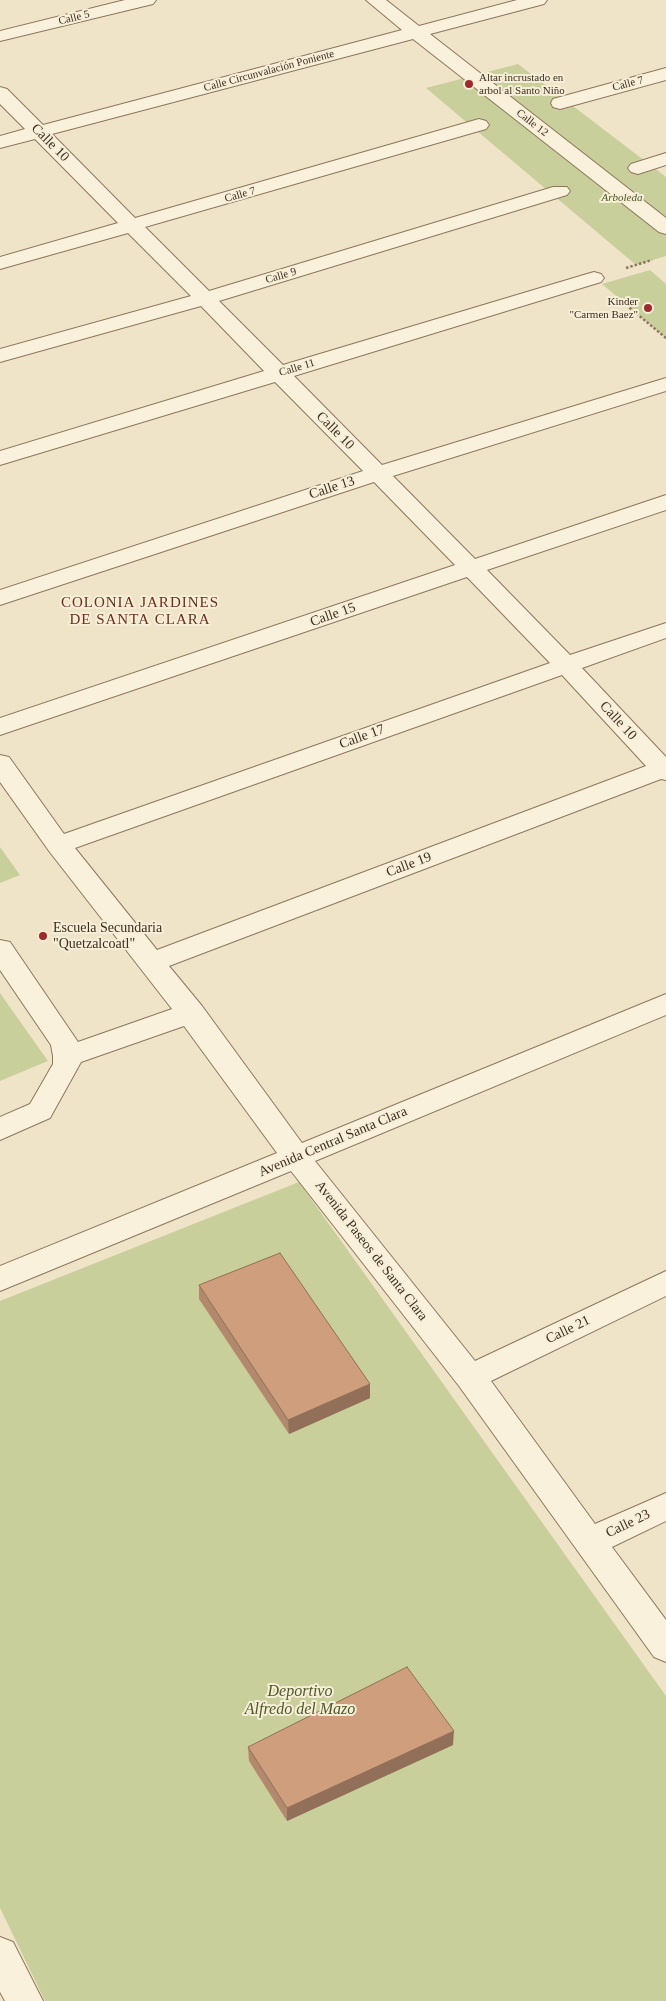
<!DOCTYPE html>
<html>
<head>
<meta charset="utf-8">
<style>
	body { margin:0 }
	canvas { display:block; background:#f0e4c8 }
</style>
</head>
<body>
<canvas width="666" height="2001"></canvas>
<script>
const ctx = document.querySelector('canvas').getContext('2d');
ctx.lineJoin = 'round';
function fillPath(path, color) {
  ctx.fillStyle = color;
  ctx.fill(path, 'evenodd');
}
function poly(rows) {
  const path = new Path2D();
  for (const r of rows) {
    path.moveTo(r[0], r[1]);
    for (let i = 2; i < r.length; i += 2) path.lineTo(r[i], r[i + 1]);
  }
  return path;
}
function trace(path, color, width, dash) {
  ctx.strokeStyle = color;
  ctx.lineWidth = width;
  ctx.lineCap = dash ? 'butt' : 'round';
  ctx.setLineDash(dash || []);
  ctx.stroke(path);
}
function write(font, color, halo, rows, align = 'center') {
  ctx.font = font + ' Georgia,serif';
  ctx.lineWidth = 4;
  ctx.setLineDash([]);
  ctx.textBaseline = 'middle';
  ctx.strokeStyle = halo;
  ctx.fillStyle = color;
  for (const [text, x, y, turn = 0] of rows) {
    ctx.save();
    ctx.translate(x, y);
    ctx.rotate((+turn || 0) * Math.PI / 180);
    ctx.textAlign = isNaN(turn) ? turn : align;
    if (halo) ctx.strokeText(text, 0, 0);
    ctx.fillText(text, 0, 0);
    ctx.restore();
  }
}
const green = poly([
	[518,64,666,177,666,256,636,265,426,88],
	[650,270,666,284,666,338,602,284],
	[0,847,20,875,0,883],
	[0,993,48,1061,0,1081],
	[299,1182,666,1696,666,2001,45,2001,0,1908,0,1301]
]);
const path = poly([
	[626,268,652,260],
	[619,299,666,338]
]);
const minor = poly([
	[125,0,156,0,153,4,0,41,0,31,125,0],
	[366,0,386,0,419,26,517,0,547,0,544,4,430,34,666,218,666,234,659,232,413,39,52,134,135,218,472,121,479,119,486,121,489,125,486,129,145,227,209,291,553,187,567,187,570,191,567,195,219,301,283,365,587,274,594,272,601,274,604,278,601,282,294,376,382,465,666,378,666,391,393,476,475,559,666,495,666,510,487,570,570,655,666,623,666,638,582,668,666,757,666,780,661,779,169,966,202,1006,302,1143,666,994,666,1015,315,1161,475,1361,666,1271,666,1296,491,1381,595,1524,666,1493,666,1521,612,1547,666,1620,666,1662,654,1657,459,1386,291,1171,0,1291,0,1266,277,1153,184,1026,81,1062,50,1118,0,1140,0,1117,30,1104,53,1064,53,1056,51,1045,0,970,0,940,10,942,78,1042,172,1009,49,851,0,782,0,755,9,757,64,834,550,663,467,577,0,735,0,718,455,565,374,482,0,605,0,590,363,471,275,382,0,465,0,451,264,371,201,306,0,362,0,349,191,296,128,233,0,269,0,257,118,223,35,139,0,148,0,136,25,129,0,104,0,87,7,89,43,125,402,30,366,0],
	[562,675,646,766,157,950,75,848,562,675],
	[666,68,666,80,560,109,553,107,551,103,553,99,666,68],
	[666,153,666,165,638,174,631,172,628,168,631,164,666,153],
	[0,1937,13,1942,43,2001,5,2001,0,1992,0,1937]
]);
const wall = poly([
	[199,1285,370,1398,289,1434,199,1299],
	[453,1745,287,1821,249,1761,248,1747]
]);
const shadedWall = poly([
	[370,1384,370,1398,289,1434,288,1420],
	[454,1731,453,1745,287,1821,287,1808]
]);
const building = poly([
	[280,1253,370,1384,288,1420,199,1285,280,1253],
	[407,1667,454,1731,287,1808,248,1747,407,1667]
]);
const markers = [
	[469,84,5,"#9e2a2b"],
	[648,308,5,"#9e2a2b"],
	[43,936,5,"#9e2a2b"]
];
const farStreetnames = [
	["Calle 5",74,18,-14],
	["Calle Circunvalación Poniente",269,71,-15],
	["Calle 7",628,84,-15],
	["Calle 12",532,123,38],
	["Calle 7",240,195,-16],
	["Calle 9",281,276,-17],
	["Calle 11",297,368,-17]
];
const farPoinames = [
	["Altar incrustado en",479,78],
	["arbol al Santo Niño",479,91],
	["Kinder",638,302,"right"],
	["\"Carmen Baez\"",638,315,"right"]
];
const farParknames = [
	["Arboleda",622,198]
];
const streetNames = [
	["Calle 10",50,143,45],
	["Calle 10",335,431,45],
	["Calle 13",332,488,-18],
	["Calle 15",333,615,-19],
	["Calle 10",618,721,47],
	["Calle 17",362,737,-20],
	["Calle 19",409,865,-21],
	["Avenida Central Santa Clara",333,1142,-23],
	["Avenida Paseos de Santa Clara",371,1251,52],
	["Calle 21",568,1330,-26],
	["Calle 23",628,1524,-26]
];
const poiNames = [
	["Escuela Secundaria",53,928],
	["\"Quetzalcoatl\"",53,944]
];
const neighbourhoodNames = [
	["COLONIA JARDINES",140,603],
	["DE SANTA CLARA",140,620]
];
const nearParknames = [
	["Deportivo",300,1692],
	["Alfredo del Mazo",300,1710]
];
fillPath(green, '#c9cf9b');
trace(minor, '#8d765c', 2);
trace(path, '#8d765c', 2.5, [2.5, 2]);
fillPath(minor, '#faf1dc');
fillPath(wall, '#b2896c');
fillPath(shadedWall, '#916f58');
fillPath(building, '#cf9f7d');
trace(building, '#916f58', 1);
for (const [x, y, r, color] of markers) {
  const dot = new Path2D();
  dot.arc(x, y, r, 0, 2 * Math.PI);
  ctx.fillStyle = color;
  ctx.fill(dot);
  trace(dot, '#f7eed8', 2);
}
write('11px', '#3d2e20', '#f7eed8', farStreetnames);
write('11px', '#3d2e20', '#f7eed8', farPoinames, 'left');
write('italic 11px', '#4d5a26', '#f7eed8', farParknames);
write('14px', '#3d2e20', '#f7eed8', streetNames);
write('14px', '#3d2e20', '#f7eed8', poiNames, 'left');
ctx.letterSpacing = '1px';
write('15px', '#6b2e1e', '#f7eed8', neighbourhoodNames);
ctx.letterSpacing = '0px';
write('italic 16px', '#4d5a26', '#f7eed8', nearParknames);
</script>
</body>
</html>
